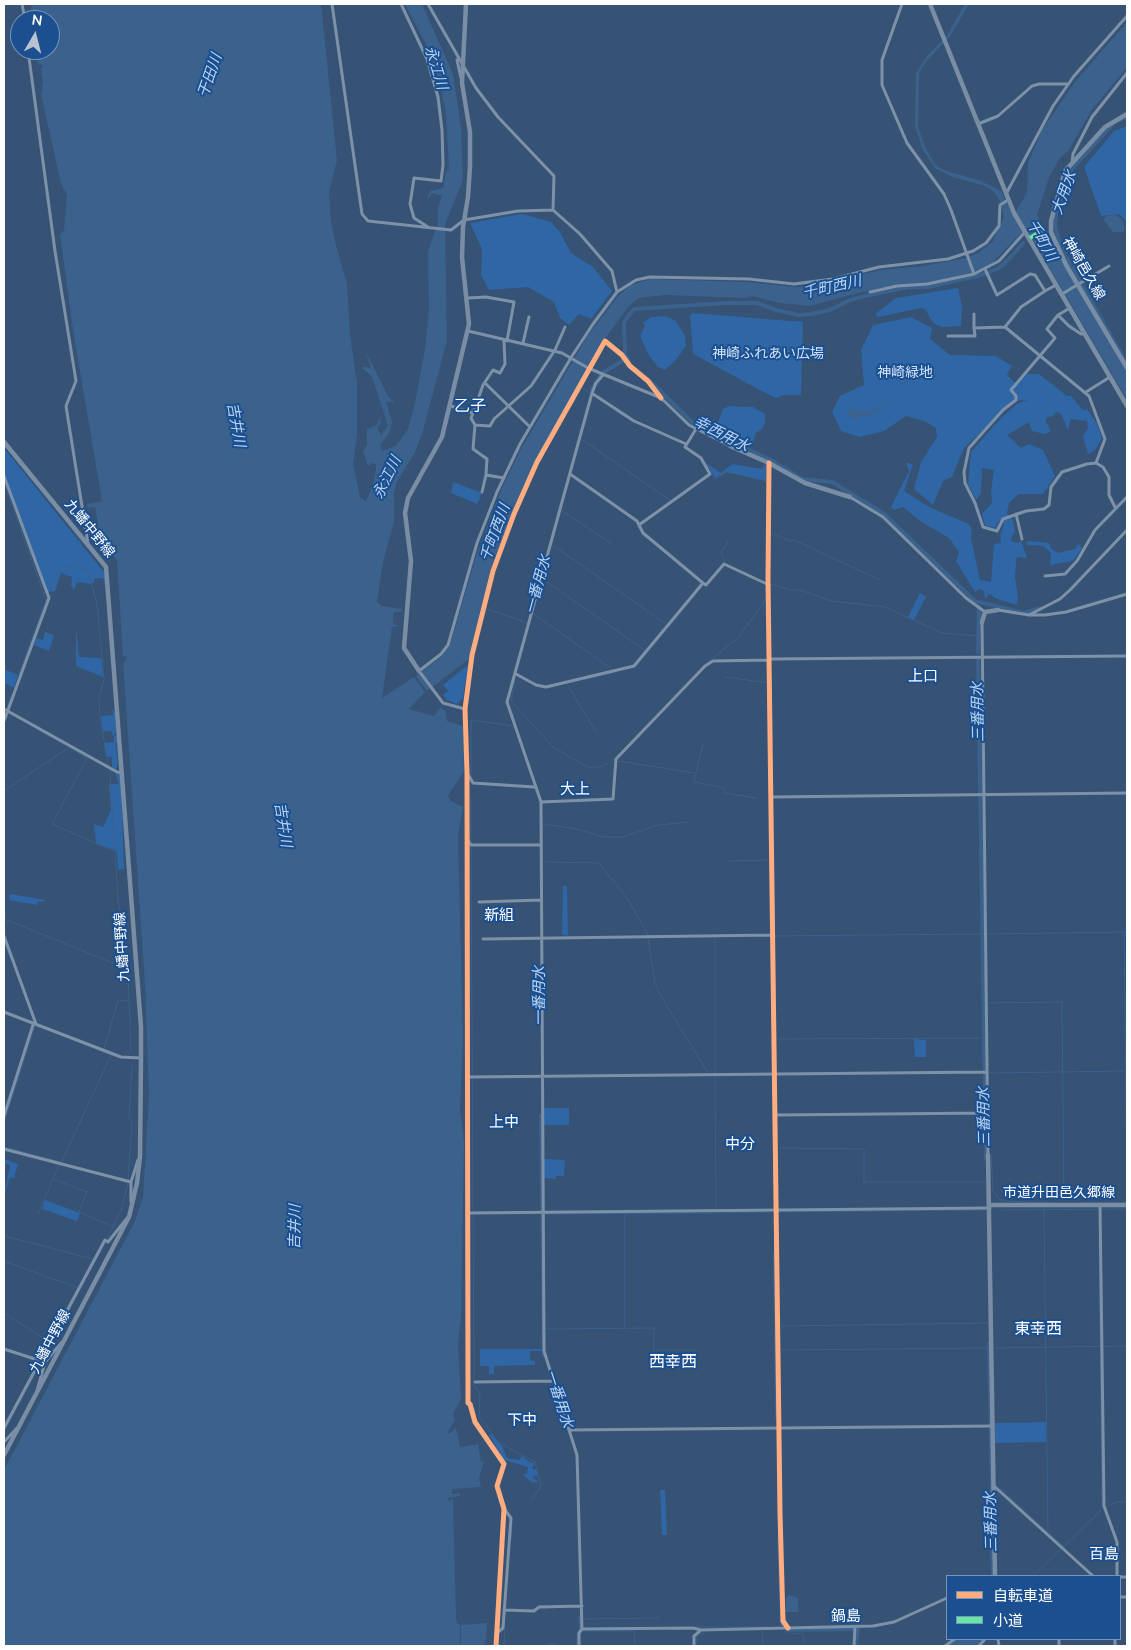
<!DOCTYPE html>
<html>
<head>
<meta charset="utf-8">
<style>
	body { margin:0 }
	#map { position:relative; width:1131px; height:1650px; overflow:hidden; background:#365274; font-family:"Nunito Sans","Noto Sans JP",sans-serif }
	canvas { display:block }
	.frame { position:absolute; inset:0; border:5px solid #fff; pointer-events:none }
	.legend { position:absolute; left:946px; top:1575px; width:175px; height:65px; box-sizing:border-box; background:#1b4f8f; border:1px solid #7695bc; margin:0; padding:6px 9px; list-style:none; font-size:15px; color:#fff }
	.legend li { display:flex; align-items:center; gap:10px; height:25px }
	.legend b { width:25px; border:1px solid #7695bc }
	.north { position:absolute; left:10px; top:10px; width:50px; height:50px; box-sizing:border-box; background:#1b4f8f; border:1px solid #7695bc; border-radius:50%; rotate:8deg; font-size:14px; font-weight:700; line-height:20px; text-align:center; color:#fff }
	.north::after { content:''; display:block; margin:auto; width:18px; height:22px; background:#b9c2ce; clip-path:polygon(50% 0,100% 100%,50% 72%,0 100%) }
</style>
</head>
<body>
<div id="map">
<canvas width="1131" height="1650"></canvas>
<div class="frame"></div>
<ul class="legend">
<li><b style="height:6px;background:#ffac80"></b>自転車道</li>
<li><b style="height:6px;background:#66e7a1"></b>小道</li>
</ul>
<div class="north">N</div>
</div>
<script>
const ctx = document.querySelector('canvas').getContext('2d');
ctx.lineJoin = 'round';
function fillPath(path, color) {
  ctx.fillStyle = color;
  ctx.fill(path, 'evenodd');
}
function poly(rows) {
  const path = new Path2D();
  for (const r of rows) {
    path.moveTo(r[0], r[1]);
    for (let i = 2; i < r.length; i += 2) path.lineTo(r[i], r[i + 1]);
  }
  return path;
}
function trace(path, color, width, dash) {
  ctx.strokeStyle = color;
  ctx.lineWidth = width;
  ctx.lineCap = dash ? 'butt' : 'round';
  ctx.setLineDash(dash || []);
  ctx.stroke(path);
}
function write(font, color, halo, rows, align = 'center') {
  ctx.font = font + ' "Nunito Sans","Noto Sans JP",sans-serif';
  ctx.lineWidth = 4;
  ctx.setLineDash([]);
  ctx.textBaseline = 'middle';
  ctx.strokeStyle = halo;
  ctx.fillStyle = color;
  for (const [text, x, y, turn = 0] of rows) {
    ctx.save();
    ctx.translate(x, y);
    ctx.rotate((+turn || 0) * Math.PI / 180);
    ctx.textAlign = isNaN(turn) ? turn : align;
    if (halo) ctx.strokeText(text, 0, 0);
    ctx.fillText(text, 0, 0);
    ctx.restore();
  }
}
const green = poly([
	[1127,126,1127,221,1126,221,1119,214,1101,216,1084,167,1114,131],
	[522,214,551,222,560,232,571,253,593,267,612,291,591,319,579,314,569,325,560,318,554,302,528,287,489,290,481,275,482,249,470,223],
	[958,288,962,306,961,326,942,327,933,323,925,309,921,308,878,317,875,314,896,298],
	[693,313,803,322,801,395,785,395,775,398,693,354,690,316],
	[666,316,676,321,685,336,686,346,675,361,665,370,657,366,648,354,640,336,645,326,643,323,651,317],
	[911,317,932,328,930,339,950,355,996,356,1012,366,1007,375,1015,383,1028,374,1039,374,1067,396,1071,396,1083,410,1087,409,1097,424,1102,438,1095,450,1088,454,1083,436,1088,428,1087,421,1071,419,1068,430,1061,414,1056,412,1053,416,1046,418,1046,422,1051,431,1045,434,1032,431,1029,422,1007,435,1021,448,1029,444,1043,450,1055,476,1043,494,1019,494,1009,503,1007,513,1013,520,1015,532,1012,535,1011,541,1018,543,1021,540,1027,558,1017,557,1016,563,1015,576,1018,598,1017,605,997,599,989,594,985,599,984,591,980,589,975,592,956,561,959,552,949,538,920,521,903,507,894,510,891,507,909,471,906,463,913,464,904,491,929,507,969,524,972,530,971,538,980,580,991,582,994,544,1001,543,1000,536,1004,524,999,521,995,528,985,525,982,514,992,503,991,491,994,470,982,468,981,493,976,500,968,484,971,452,1001,418,1017,404,1027,400,1014,401,964,448,952,477,943,481,933,505,914,489,921,462,937,437,936,428,924,421,906,416,884,431,860,437,841,431,832,412,840,396,864,385,861,350,873,325],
	[729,406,753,407,765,414,765,423,762,429,756,433,753,442,735,438,718,430,716,427,723,409],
	[4,448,103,571,105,569,108,600,103,578,94,579,94,582,90,584,77,582,74,590,71,585,72,577,61,573,55,591,48,592,4,472],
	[706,463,721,473,732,464,762,469,763,466,766,466,766,481,727,472,715,478],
	[453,482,482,493,477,504,451,493],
	[1027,541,1049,543,1052,549,1058,553,1075,549,1078,544,1082,548,1073,561,1050,565,1051,554,1047,549,1043,546,1027,545],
	[920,593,926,597,914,620,908,617],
	[76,627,79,657,101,658,103,677,76,666],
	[45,632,54,635,49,651,34,645,36,638,43,640],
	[468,665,463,698,457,704,447,700,443,695,448,691,443,685],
	[4,669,18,675,14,688,4,683],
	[112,709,115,713,116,732,113,736,111,731,103,731,101,716,113,715],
	[118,733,117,743,114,744,116,745,118,764,116,770,112,768,112,757,106,757,104,743,114,742,114,737],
	[115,773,121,776,124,869,118,870,117,851,96,843,94,824,103,827,111,810,109,784,119,784],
	[563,886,567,886,568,936,562,934],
	[10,894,45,900,44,902,38,901,37,905,9,900],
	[914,1039,926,1040,926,1057,915,1057],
	[543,1108,569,1108,569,1125,543,1125],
	[4,1159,18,1164,14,1178,10,1177,4,1197,10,1165,4,1163],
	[544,1159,565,1160,564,1176,556,1176,556,1179,544,1178],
	[45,1200,80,1213,77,1221,42,1209],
	[480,1349,542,1349,542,1351,530,1351,530,1360,535,1361,535,1365,494,1366,494,1374,489,1374,489,1366,480,1366],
	[1046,1422,1046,1442,995,1443,995,1423],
	[491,1434,502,1446,507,1458,519,1460,522,1456,529,1462,534,1463,532,1469,536,1469,538,1475,533,1476,533,1478,539,1482,532,1482,523,1475,527,1473,528,1467,504,1460,489,1435],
	[660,1490,665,1490,667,1535,662,1535]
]);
const water = poly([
	[31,4,321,4,337,160,329,192,331,220,335,242,347,283,350,335,357,382,357,435,353,464,360,497,366,501,373,485,376,469,376,464,372,463,368,466,363,451,367,445,367,429,377,425,379,418,381,422,377,428,381,435,388,426,372,377,362,368,365,366,371,369,365,350,388,396,396,403,386,401,392,422,390,432,380,445,382,451,396,446,408,429,415,403,425,349,429,309,428,251,438,223,438,207,442,196,432,193,429,198,427,198,430,191,443,188,446,172,449,169,446,113,438,77,430,52,405,4,422,4,453,74,461,127,463,180,445,224,447,341,422,434,415,452,397,482,394,493,394,522,383,562,377,602,382,606,402,609,401,612,394,612,393,624,400,626,392,627,382,698,414,677,425,692,409,709,434,716,440,708,446,711,447,721,463,726,464,771,448,796,451,801,463,807,458,837,463,1038,460,1110,464,1142,461,1319,458,1345,461,1399,453,1414,455,1420,448,1432,449,1434,456,1428,460,1447,478,1444,481,1461,484,1462,479,1477,481,1487,452,1489,452,1494,460,1493,460,1496,448,1498,449,1502,453,1498,456,1616,457,1624,460,1624,460,1646,4,1646,4,1470,134,1223,143,1197,149,1095,145,985,123,662,126,661,127,657,123,656,117,560,101,542,95,507,88,508,87,504,102,501,73,330,60,235,64,230,67,195,61,184,41,94,43,82,41,69,43,65,38,64,34,50,50,50,50,20,32,20],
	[965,4,969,4,950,36,925,63,919,73,918,127,926,149,935,164,944,170,981,181,1001,191,1013,216,1027,193,1028,163,1042,130,1075,82,1127,22,1127,67,1091,111,1069,150,1059,159,1049,178,1037,215,1052,246,1127,371,1127,400,1026,228,992,263,977,271,926,283,894,285,854,294,810,306,779,303,753,296,747,298,665,295,639,298,628,307,604,340,532,468,494,559,469,659,427,691,416,676,442,656,450,645,476,556,502,488,521,449,588,335,618,296,631,285,651,279,746,282,796,287,815,286,880,270,923,266,966,258,978,253,993,241,1004,217,1001,202,994,192,985,186,953,177,935,168,923,150,915,127,916,73,927,56,948,34],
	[1113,214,1121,218,1123,222,1125,228,1123,232,1113,232,1104,220,1105,217],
	[879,406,877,414,874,413,870,416,860,415,858,419,848,416,848,407,852,410,870,411],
	[789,1595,798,1598,798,1612,786,1612,786,1598],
	[487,1623,486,1640,483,1646,461,1646,461,1625],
	[958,1639,983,1639,977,1646,948,1646]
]);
const stream = poly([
	[628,312,629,313],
	[582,387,591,394],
	[880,407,886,404,900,384,927,375],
	[615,411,625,417],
	[580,438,671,501],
	[704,461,708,468],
	[711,474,715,479,727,472,767,481],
	[4,482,46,600,19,674],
	[562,511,611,543],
	[639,523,645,519],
	[770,533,791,541,794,540,880,580],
	[554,546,666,624],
	[725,563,721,553,729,540],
	[544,580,646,651],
	[770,584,795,591,796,589,803,591,832,601,885,607,942,633,978,636],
	[50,590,60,566,88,570,97,604,104,679,99,698,100,716,108,765],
	[487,609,528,623],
	[535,615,612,669],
	[708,662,738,638,767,598],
	[725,677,769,683],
	[515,680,511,701,553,747,587,767,600,767,608,763],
	[583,680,635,667,694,596],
	[567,684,596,732],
	[536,686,545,688],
	[4,717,12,694],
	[28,724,87,758,52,824,116,852],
	[703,744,694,782,725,788,724,793,756,798],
	[612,761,614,759],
	[618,761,695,773],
	[471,776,471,720,513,726],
	[4,791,68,748],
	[471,799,471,843],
	[543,824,577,829,604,837,623,837,658,825,689,822],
	[471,847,474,1386,480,1394,479,1416,498,1442,535,1462,541,1486,531,1501],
	[729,861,770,860],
	[545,862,599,863,628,899,648,935],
	[4,919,128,969,118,898,110,771],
	[1124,932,1127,1183],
	[987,934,1127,932],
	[774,936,982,934],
	[715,937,715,1073],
	[648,938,655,983,659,993,708,1073],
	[4,940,11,961],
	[128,973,131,1051],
	[989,1003,1062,1002,1064,1203],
	[778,1039,984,1038],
	[104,1049,118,1000,130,1001],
	[989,1073,1127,1071],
	[715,1077,716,1208],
	[4,1123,35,1026],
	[4,1147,61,1162],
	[778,1148,864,1149,864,1182,986,1182],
	[991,1155,993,1191,999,1199,1004,1201,1054,1203],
	[62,1161,111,1055,83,1044],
	[53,1179,87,1192,79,1212,114,1227],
	[128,1180,132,1124,129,1116,132,1064],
	[1080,1203,1127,1202],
	[1044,1209,1048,1532],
	[1001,1210,1127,1209],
	[778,1212,986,1210],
	[716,1213,774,1212],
	[38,1214,59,1165],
	[544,1214,716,1213],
	[4,1236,93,1259],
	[107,1239,121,1210,128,1184],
	[1099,1240,1102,1509],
	[4,1261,78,1288],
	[4,1313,49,1342],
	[782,1326,988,1323],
	[625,1328,625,1214],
	[545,1329,654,1328,654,1350,696,1350],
	[996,1348,1127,1346],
	[780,1350,988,1348],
	[4,1432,104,1245],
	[1000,1488,1065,1548],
	[1107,1507,1116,1502,1127,1502],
	[511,1540,512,1521],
	[1033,1576,1101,1510],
	[584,1619,659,1618],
	[696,1627,767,1627],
	[582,1631,634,1631,635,1646],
	[784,1631,790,1634,803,1633,804,1646],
	[762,1633,763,1646],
	[696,1644,697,1636,705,1633],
	[504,1646,505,1626],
	[546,1646,553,1643,559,1646],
	[577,1646,577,1634,580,1627]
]);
const canal = poly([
	[1118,121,1127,117],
	[1112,125,1070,171,1056,214,1055,227,1062,250,1127,364],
	[629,363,625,353,624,322,634,309,727,303,757,303,776,310,799,315,811,314,830,310,850,300,865,296,908,287,928,287,985,274,999,268,1011,257,1023,243],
	[604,372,622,361],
	[648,379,694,424,771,460,802,479,832,482,883,513,975,601,1024,613,1040,608],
	[592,389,600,376],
	[767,482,767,464],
	[978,652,979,607],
	[978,658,986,1158],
	[541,1115,544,1355],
	[775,1254,777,1417],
	[989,1343,992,1493],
	[779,1536,782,1625],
	[992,1550,993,1576],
	[580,1617,581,1628],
	[788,1630,858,1629,856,1646]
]);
const street = poly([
	[22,4,25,20],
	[332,4,362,214,368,221,451,230,464,220,518,211,553,210],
	[401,4,427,59,438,97,442,130,443,165,441,181,414,178,410,204,414,218,428,227],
	[428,4,476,88,498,117,554,176,553,210,580,234,612,271,617,292,593,324,572,356,520,444,497,492,477,543,448,645,441,654,419,671,443,703,465,709],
	[902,4,882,60,882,85,907,143,944,194,951,210,974,274],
	[28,50,55,251,76,381,66,406,88,544],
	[457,60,461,78],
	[978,124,998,116,1032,86,1039,84,1068,84],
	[1072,163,1073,154,1092,117,1127,73],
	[1006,194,1053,106,1074,76,1127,16],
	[985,269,997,295,1030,274,1035,275,1045,291,1021,307,1005,327,1089,396,1105,439,1096,463],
	[1045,291,1056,285],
	[617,292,636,280,650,277,749,279,794,284,833,279,879,267,948,259,973,251,986,243,999,226,1000,205,1008,200],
	[870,292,897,286,927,284,974,274,999,261,1025,232],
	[1062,294,1109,266],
	[468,298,486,297,514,302,507,341],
	[1070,308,1058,315,1047,329,1055,338,1011,390,1016,396,1016,400,1003,410,969,448,964,472,965,483,975,503,983,527,997,531,1003,519,1026,511,1044,509,1049,505,1051,487,1062,472,1087,464,1096,463,1103,467,1109,477,1109,495,1115,507],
	[974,314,974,328],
	[1058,315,1069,326,1081,334,1085,334],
	[468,331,562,353,588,368,661,398,689,425,730,446],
	[948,336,975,336,974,328,1005,327],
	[523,343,529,317],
	[486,384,530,427],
	[1086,392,1110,377],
	[593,394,634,421,686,444],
	[451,406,473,413,471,418,475,425],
	[473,413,483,385,493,370,500,373,505,364,504,341],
	[769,464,768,579,780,1513,783,1621,788,1628],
	[570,474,637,521,643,533,703,583],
	[4,476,49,598,4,721],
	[504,478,486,475,487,459,473,449,475,425,490,426,494,419,531,386,555,350,565,327],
	[482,492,486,475],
	[850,497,883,517,966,598,985,612],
	[1016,514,1022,539],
	[639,525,710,474,701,458,685,447,696,429],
	[1045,576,1065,574,1077,561,1095,530,1127,497],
	[998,610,1029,615,1045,615,1066,612,1127,594],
	[1029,615,1060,599,1070,590,1127,530],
	[982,622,988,1155],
	[770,659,1127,656],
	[516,674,536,685,546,687,634,666,703,583,706,585,724,564,769,585],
	[4,709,117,772,122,773],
	[469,776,473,783,534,787],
	[772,797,1127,793],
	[541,802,613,799,616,759,705,666,713,661,770,660],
	[467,839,471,845,541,845],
	[479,902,541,900],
	[4,936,36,1024],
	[483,939,773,935],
	[4,1012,121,1057,141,1058],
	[468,1077,987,1072],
	[775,1115,987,1113],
	[4,1116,33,1025],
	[4,1149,131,1182],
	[131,1202,131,1182,138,1160],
	[1100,1205,1104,1506,1117,1542,1117,1576],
	[468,1213,990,1208],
	[4,1349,41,1361],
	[475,1382,553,1381],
	[37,1391,45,1362,62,1342],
	[4,1428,105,1240,108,1242,128,1217],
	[569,1430,993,1426],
	[4,1442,17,1428],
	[994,1486,1093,1576],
	[1120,1577,1127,1577],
	[1120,1597,1127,1597],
	[504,1610,534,1611,539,1607,582,1606],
	[582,1629,693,1628,701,1630,873,1626,894,1622,947,1598],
	[497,1633,503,1628,511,1518,505,1510],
	[998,1639,999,1646],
	[1059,1639,1059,1646],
	[1115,1639,1115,1646],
	[496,1646,504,1509,497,1486,504,1464,475,1422,470,1404,468,1403,467,773,465,709,468,686,472,655,493,571,514,514,537,462,605,341,622,355,630,366,648,381,661,398],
	[579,1646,579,1633,582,1629,577,1455,544,1351,541,802,507,702,592,393,596,383,603,375],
	[694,1646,694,1636,700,1631],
	[854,1646,855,1627],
	[945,1646,955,1639],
	[979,1646,985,1639]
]);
const secondary = poly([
	[930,4,1014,213,1127,406],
	[1127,114,1105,127,1065,171,1051,221,1051,232,1066,265,1127,368],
	[4,442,106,567,141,1027,141,1058,140,1157,137,1183,129,1217,4,1455],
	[730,446,769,463,805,483,850,497],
	[982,622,985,612,998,610],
	[419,671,404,648,411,561,405,513,408,498,442,437,469,324,462,257,463,227,468,197,470,166,470,132,462,83,466,4],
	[988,1155,995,1576],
	[990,1205,1127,1205]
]);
const quiet = poly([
	[1030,238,1044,229]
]);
const cycleway = poly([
	[769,463,768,579,780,1513,783,1621,788,1628],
	[496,1646,504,1509,497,1486,504,1464,475,1422,470,1404,468,1403,467,773,465,709,468,686,472,655,493,571,514,514,537,462,605,341,622,355,630,366,648,381,661,398]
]);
const streetNames = [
	["神崎邑久線",1083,269,60],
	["九蟠中野線",89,529,51],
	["九蟠中野線",123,947,-94],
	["市道升田邑久郷線",1059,1194],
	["九蟠中野線",51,1342,-62]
];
const parkNames = [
	["神崎ふれあい広場",768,355],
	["神崎緑地",905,374]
];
const waterNames = [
	["永江川",435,68,73],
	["干田川",211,76,-71],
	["大用水",1065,193,-70],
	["千町川",1041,241,60],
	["千町西川",832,288,-13],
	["吉井川",235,425,80],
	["幸西用水",721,435,27],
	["永江川",388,478,-64],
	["千町西川",496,533,-70],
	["一番用水",539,585,-75],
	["三番用水",979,712,-91],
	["吉井川",282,825,81],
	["一番用水",540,996,-90],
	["三番用水",985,1117,-91],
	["吉井川",296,1227,-89],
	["一番用水",558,1399,72],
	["三番用水",992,1522,-91]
];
const neighbourhoodNames = [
	["上口",923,677],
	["大上",575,790],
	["新組",499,916],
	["上中",504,1123],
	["中分",740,1145],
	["下中",522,1421],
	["百島",1104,1555],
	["鍋島",846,1617]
];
const quarterNames = [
	["乙子",470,407],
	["東幸西",1038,1330],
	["西幸西",673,1363]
];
fillPath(green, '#2f66a5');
fillPath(water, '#3b618d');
trace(stream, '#3b618d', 1);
trace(canal, '#3b618d', 4);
trace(street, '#7d92a8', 3);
trace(secondary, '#798da4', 4.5);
trace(quiet, '#66e7a1', 4, [8, 4]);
trace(cycleway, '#ffac80', 5);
write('14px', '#fff', '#1b4f8f', streetNames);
write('14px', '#cfe3fa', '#1b4f8f', parkNames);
write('italic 15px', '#b5d3f5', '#1b4f8f', waterNames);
write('15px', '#fff', '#1b4f8f', neighbourhoodNames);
write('16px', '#fff', '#1b4f8f', quarterNames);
</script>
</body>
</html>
